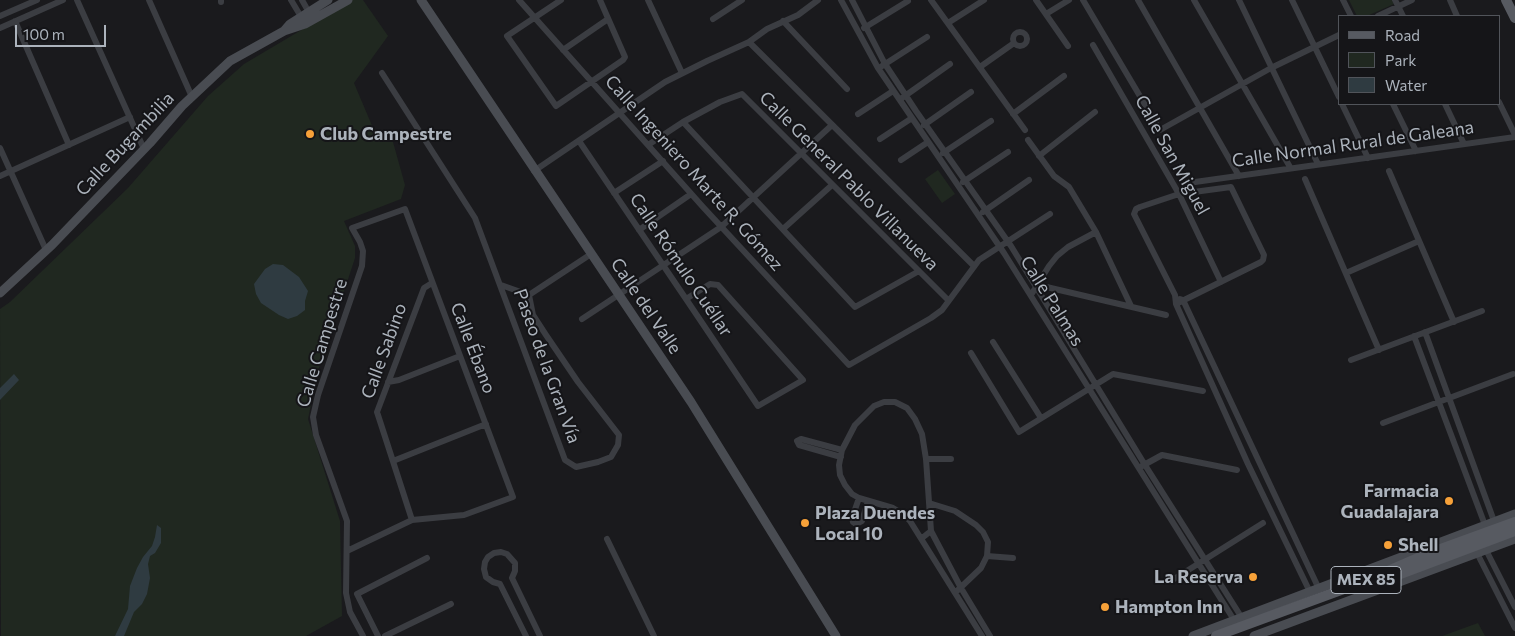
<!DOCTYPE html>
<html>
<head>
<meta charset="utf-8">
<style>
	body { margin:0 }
	#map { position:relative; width:1515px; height:636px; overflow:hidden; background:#1a1a1d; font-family:Commissioner,sans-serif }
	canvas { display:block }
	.legend { position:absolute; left:1338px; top:15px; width:162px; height:90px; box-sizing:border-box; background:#151518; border:1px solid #51545a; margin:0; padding:6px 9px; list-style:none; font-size:15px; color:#acb3bc }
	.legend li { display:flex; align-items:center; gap:10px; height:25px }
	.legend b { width:25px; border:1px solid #51545a }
	.scale { position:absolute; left:15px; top:25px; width:91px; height:22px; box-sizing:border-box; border:2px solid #acb3bc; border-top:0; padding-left:6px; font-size:15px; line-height:18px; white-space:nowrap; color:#acb3bc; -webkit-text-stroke:4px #151518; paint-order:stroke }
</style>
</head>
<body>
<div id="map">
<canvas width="1515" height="636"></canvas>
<ul class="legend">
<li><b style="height:6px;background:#575a61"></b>Road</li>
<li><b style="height:14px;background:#202820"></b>Park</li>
<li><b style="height:14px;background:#2f3b41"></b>Water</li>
</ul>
<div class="scale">100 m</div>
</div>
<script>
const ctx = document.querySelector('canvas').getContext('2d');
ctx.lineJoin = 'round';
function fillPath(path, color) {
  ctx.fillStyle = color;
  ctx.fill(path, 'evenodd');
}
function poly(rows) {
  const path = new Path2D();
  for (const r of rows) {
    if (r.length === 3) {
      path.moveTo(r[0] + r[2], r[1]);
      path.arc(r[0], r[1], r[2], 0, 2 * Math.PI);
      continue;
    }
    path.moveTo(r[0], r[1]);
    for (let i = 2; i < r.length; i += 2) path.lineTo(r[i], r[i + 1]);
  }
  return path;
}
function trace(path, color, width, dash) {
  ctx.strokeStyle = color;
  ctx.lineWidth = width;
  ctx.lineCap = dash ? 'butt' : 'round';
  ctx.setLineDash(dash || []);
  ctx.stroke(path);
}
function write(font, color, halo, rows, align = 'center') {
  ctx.font = font + ' Commissioner,sans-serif';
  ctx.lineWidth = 4;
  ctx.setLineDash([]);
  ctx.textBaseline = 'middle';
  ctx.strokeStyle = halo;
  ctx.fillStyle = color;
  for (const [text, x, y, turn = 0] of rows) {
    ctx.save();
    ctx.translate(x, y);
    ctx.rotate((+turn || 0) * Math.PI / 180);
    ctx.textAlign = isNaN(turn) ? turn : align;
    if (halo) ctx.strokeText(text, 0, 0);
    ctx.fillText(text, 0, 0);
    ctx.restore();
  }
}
const green = poly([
	[352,0,363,0,388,36,354,83,373,128,393,142,405,185,401,199,344,221,355,246,355,258,318,371,308,419,340,521,342,616,306,636,1,636,0,309,10,302,128,188,208,96,244,64],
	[1349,0,1392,0,1394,4,1367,16,1357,16],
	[938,170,955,194,942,203,925,179],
	[1478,623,1485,636,1442,636]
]);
const water = poly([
	[273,264,283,265,299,277,308,291,305,301,305,310,297,316,288,319,279,315,261,303,256,294,254,284,265,269],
	[14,374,19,380,0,400,0,388],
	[157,525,161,528,161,543,155,553,150,556,148,564,150,578,147,594,142,604,134,612,124,636,115,636,128,609,130,586,137,568,143,557,152,546,155,537]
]);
const street = poly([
	[77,0,144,149],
	[149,0,192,97],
	[221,0,221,2],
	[291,0,303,20],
	[302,0,311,16],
	[519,0,703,207,849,365,931,318,942,310,979,260,1050,214],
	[561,0,507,36,556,106,623,60,625,57,600,0],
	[648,0,682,73],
	[841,0,878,68,1004,253,1234,620],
	[852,0,885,64,916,111,1011,246,1145,465,1242,618],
	[931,0,1025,130],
	[1036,0,1068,46],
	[1083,0,1160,130,1271,68,1339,35],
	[1138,0,1239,176],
	[1194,0,1290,167],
	[1239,0,1318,164],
	[1292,0,1339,97],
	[1343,0,1351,16],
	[1395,0,1403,16],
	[1450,0,1457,16],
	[1046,14,1069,0],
	[0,16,37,0],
	[1378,16,1412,0],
	[713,19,742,0],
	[15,21,69,145],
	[783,21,847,89],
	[948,23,984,0],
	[0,28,63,0],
	[864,28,908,1],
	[1020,39,7],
	[749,42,974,266],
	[1093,45,1179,194,1221,282],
	[563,50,608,19],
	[882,66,927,37],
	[980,67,1014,43],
	[382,73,475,218,565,460,576,467,598,462,611,457,618,445,619,435,578,382,546,335,533,315,529,295],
	[902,98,950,64],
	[1499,102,1515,135],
	[1342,104,1368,158],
	[1393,104,1416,151],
	[1445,104,1464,144],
	[858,114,893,91],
	[1013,114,1064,76],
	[683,122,855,307,919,271],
	[924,125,971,92],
	[880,139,912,118],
	[1028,140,1054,176,1069,187,1096,232,1131,306],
	[579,141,686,299,758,406,803,380,718,285,710,284,686,299],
	[648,145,683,122,720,102,742,94,948,300],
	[0,148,46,250],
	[943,153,991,121],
	[1039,156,1095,112],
	[901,160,928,142],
	[534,171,665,82,707,61,749,42,767,29,798,15,818,0],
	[1389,171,1454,322],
	[0,176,130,117],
	[1305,179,1379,350],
	[963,182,1008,152],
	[1195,182,1515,137],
	[614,193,663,161],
	[983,212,1029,180],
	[783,229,832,185],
	[639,230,691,194],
	[1346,273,1419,241],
	[501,285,529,295,591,254],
	[1038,285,1166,315],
	[1031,295,1049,266,1057,256,1068,247,1096,232],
	[1180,299,1183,300,1319,589],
	[1176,304,1261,262,1263,260,1264,255,1231,187,1179,194,1140,207,1136,209,1134,214,1175,295,1176,304,1248,464,1310,592],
	[582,319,721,227,832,125],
	[1425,332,1494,521],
	[1414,336,1485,525],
	[993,342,1041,418],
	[971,353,1019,432,1113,374,1203,391],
	[1351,360,1482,311],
	[388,382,399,380,460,356],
	[1383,423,1513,374],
	[841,457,799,445,797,441,801,439,842,450],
	[926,459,922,434,915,419,907,408,895,402,884,402,874,406,855,425,842,450,839,465,840,475,845,485,852,494,859,498,893,508,903,514,910,521,982,636],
	[393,461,486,424],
	[1142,466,1162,455,1237,470],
	[859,498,852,518,853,522,856,524,862,521,868,501],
	[929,503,955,511,976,525,983,532,988,542,987,556],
	[412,520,377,412,424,288,432,283],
	[931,531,961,588,990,636],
	[922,538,931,531,926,459,951,459],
	[607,539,654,636],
	[1486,550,1515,607],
	[347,551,412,520,464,515,513,497,405,209,352,228,360,242,363,251,362,266,318,395,313,417,316,435,347,521,346,593,350,612,363,636],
	[1477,553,1515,628],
	[1174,579,1263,523],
	[958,590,981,568,987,556,1013,558],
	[378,636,357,594,427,558],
	[385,636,451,604],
	[526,636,500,584,493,582,486,577,484,569,485,562,488,557,494,553,501,552,507,554,515,563,515,571,512,578,540,636]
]);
const secondary = poly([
	[421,0,691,402,836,636],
	[284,31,290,24,328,0],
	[0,293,52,245,150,143,182,106,230,61,284,31,305,24,348,0],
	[1193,636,1515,514],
	[1254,636,1515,539]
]);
const primary = poly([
	[1506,0,1515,18],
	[1387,579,1515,531],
	[1216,636,1360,583,1427,554,1515,522]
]);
const markers = [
	[310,134,5,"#f6a139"],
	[1449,501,5,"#f6a139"],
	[805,523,5,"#f6a139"],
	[1388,545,5,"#f6a139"],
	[1253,577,5,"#f6a139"],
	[1105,607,5,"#f6a139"]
];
const shields = [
	[1366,580,70]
];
const shieldNames = [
	["MEX 85",1366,580]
];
const poiNames = [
	["Club Campestre",320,134],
	["Farmacia",1439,491,"right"],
	["Guadalajara",1439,512,"right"],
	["Plaza Duendes",815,513],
	["Local 10",815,534],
	["Shell",1398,545],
	["La Reserva",1243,577,"right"],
	["Hampton Inn",1115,607]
];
const streetNames = [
	["Calle Bugambilia",125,144,-47],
	["Calle Normal Rural de Galeana",1353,144,-8],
	["Calle San Miguel",1172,155,61],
	["Calle Ingeniero Marte R. Gómez",694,173,48],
	["Calle General Pablo Villanueva",849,181,45],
	["Calle Rómulo Cuéllar",681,265,56],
	["Calle Palmas",1052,301,58],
	["Calle del Valle",646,306,56],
	["Calle Campestre",322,343,-73],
	["Calle Ébano",473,348,69],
	["Calle Sabino",384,351,-70],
	["Paseo de la Gran Vía",547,366,70]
];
fillPath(green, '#202820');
fillPath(water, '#2f3b41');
trace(street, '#3b3d42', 6);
trace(secondary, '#494c52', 9);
trace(primary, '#575a61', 10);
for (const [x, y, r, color] of markers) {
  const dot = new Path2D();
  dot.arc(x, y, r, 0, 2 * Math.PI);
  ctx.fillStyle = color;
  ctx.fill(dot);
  trace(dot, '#151518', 2);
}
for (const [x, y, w] of shields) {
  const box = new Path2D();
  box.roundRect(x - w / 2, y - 13.5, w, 27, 4);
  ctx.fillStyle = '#151518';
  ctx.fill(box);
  trace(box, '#acb3bc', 1);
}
write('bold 16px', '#acb3bc', null, shieldNames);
write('bold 18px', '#acb3bc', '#151518', poiNames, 'left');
write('18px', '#acb3bc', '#151518', streetNames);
</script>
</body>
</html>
